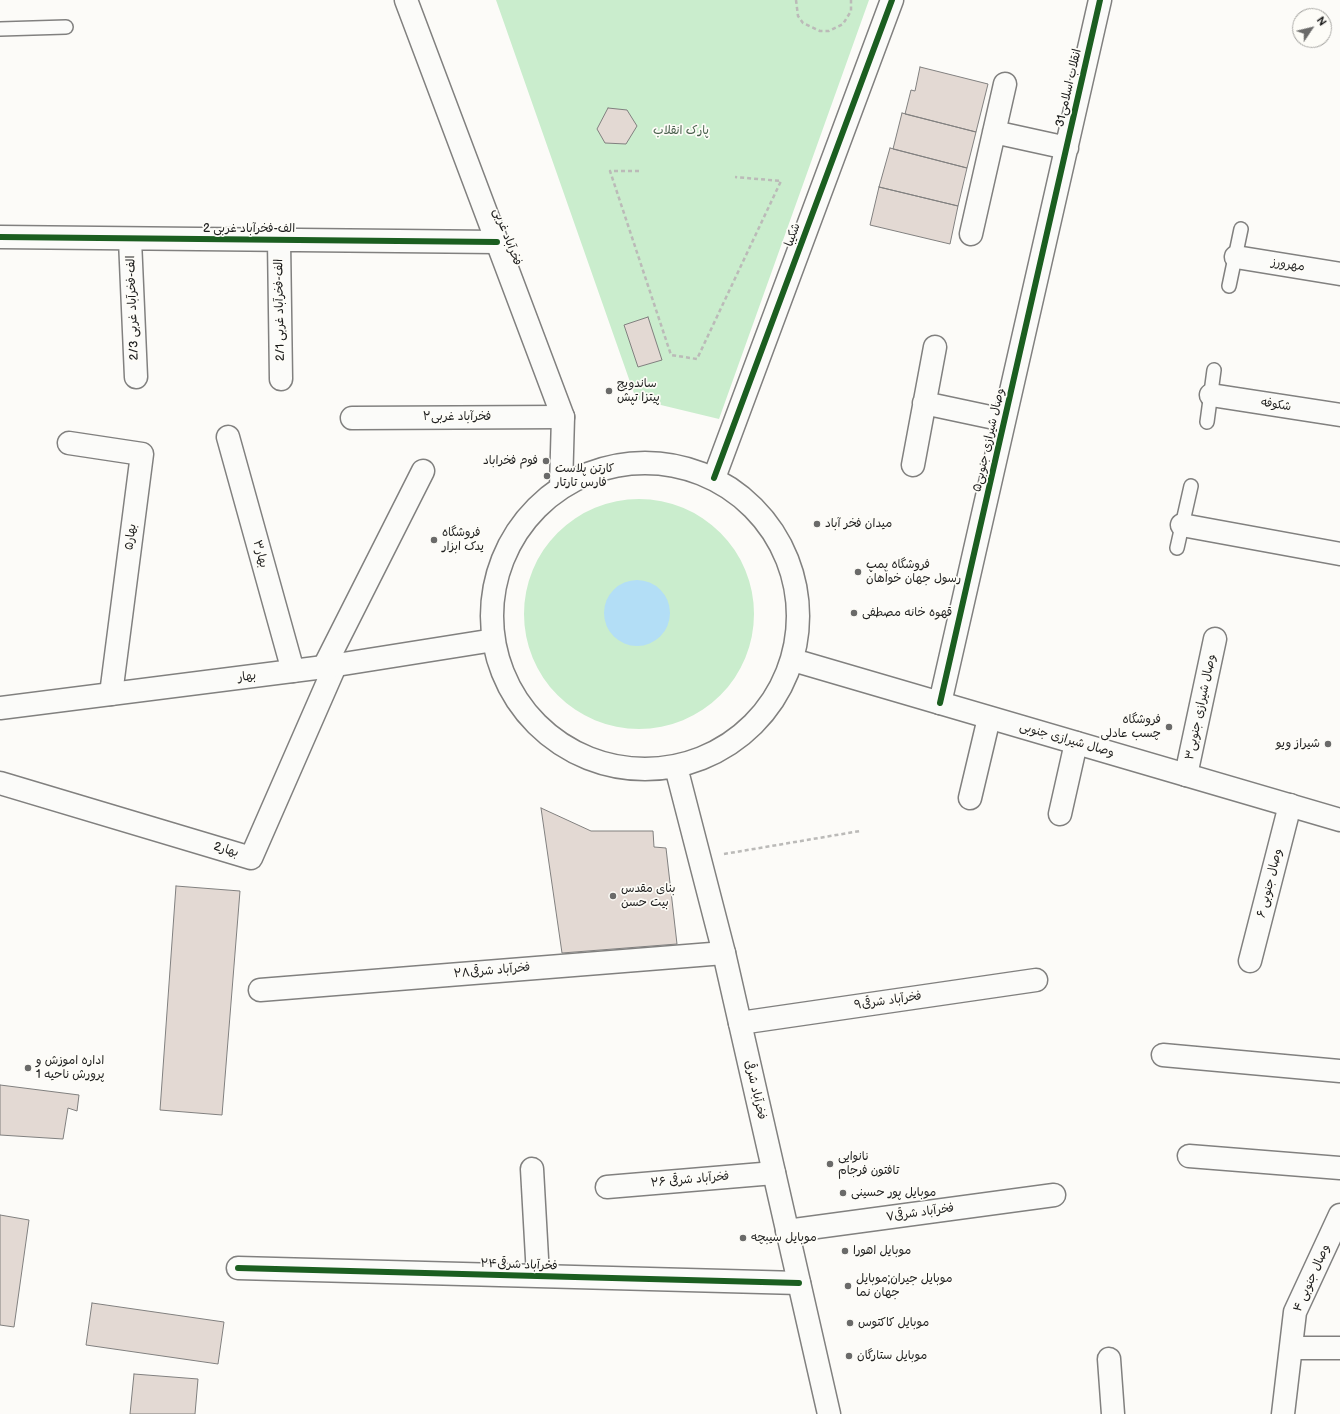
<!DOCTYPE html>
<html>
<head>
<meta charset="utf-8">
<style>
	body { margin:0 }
	#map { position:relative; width:1340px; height:1414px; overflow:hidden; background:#fcfbf8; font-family:"Balsamiq Sans",sans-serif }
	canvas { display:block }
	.north { position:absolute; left:1292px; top:8px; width:40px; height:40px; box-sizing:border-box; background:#fdfcf7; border:1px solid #a3a29f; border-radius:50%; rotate:55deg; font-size:11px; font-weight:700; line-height:16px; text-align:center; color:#1c1c1c }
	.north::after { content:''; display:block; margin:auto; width:14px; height:18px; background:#6a6a69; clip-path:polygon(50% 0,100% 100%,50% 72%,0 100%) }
</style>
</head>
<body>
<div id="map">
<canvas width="1340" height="1414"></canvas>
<div class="north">N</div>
</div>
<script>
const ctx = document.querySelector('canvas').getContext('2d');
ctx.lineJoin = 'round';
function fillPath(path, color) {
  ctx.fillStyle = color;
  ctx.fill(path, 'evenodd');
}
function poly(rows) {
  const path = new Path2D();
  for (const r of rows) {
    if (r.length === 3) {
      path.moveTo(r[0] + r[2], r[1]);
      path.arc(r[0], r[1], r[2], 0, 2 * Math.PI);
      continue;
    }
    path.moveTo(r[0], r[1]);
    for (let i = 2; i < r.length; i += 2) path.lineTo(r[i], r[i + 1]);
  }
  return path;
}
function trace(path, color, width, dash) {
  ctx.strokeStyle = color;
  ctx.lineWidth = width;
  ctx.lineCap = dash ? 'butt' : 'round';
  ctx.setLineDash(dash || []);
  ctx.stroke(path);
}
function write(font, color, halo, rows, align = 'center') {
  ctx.font = font + ' "Balsamiq Sans","Playpen Sans Arabic",sans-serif';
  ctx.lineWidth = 3.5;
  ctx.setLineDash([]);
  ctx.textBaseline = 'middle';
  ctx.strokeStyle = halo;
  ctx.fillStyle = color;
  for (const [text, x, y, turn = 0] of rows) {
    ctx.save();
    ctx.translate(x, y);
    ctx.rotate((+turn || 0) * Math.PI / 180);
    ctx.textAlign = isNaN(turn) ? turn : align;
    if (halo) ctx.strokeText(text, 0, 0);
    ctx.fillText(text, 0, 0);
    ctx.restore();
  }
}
const green = poly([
	[496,0,869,0,719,419,636,399],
	[639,614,115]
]);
const water = poly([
	[637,613,33]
]);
const building = poly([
	[920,67,988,84,976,132,905,114,911,90,915,91,920,67],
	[608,108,627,110,637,126,626,144,605,143,597,129,608,108],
	[902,113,976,132,967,168,893,149,902,113],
	[890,148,967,168,958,206,879,187,890,148],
	[879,187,958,206,950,244,870,225,879,187],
	[648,317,662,360,638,367,624,325,648,317],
	[541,808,591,831,653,831,654,847,666,848,677,944,562,953,541,808],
	[176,886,240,891,222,1115,160,1110,176,886],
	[0,1085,79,1095,77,1111,68,1108,63,1139,0,1135,0,1085],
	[0,1215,29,1220,14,1327,0,1325,0,1215],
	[92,1303,224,1322,218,1364,86,1345,92,1303],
	[134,1374,198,1379,195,1414,130,1414,134,1374]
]);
const path = poly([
	[796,0,798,16,803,23,820,31,829,31,843,24,851,11,851,0],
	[639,171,610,171,671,355,697,359,781,181,735,177],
	[724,854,860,831]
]);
const service = poly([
	[0,29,66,27],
	[1229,286,1241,229],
	[1207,422,1214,370],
	[1177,548,1191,486]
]);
const minor = poly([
	[994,132,1067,148],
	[971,234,1005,84],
	[0,237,497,242],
	[130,240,136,377],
	[279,241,281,379],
	[1236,257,1340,274],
	[1211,395,1340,415],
	[924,403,1004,420],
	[352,418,563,417],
	[228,437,293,671],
	[69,443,142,454,111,694],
	[913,465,935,347],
	[1182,525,1340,554],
	[324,667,423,471],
	[940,703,1100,0],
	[1186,775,1215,639],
	[0,783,251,858,335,666],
	[970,798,989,718],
	[1060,814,1076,743],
	[1250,961,1290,805],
	[260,990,724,953],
	[740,1023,1036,980],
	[1163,1055,1340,1071],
	[1189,1156,1340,1168],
	[532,1169,538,1276],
	[607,1187,774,1173],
	[787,1231,1054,1195],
	[238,1268,799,1283],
	[1291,1348,1340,1348],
	[1109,1359,1113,1414],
	[1283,1414,1295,1312,1340,1215]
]);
const tertiary = poly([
	[714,478,892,0]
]);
const secondary = poly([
	[406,0,563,417,561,487],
	[645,616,153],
	[793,660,1340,820],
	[0,708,324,667,494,640],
	[676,767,724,953,829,1414]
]);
const cycleway = poly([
	[0,237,497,242],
	[714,478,892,0],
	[940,703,1100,0],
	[238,1268,799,1283]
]);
const markers = [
	[609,391,4,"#6a6a69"],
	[546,461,4,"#6a6a69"],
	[547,476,4,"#6a6a69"],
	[817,524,4,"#6a6a69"],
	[434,540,4,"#6a6a69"],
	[858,572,4,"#6a6a69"],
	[854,613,4,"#6a6a69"],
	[1169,727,4,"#6a6a69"],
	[1328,744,4,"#6a6a69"],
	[613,896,4,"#6a6a69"],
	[28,1068,4,"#6a6a69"],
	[830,1164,4,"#6a6a69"],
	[843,1193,4,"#6a6a69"],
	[743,1238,4,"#6a6a69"],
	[845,1251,4,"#6a6a69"],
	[848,1286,4,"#6a6a69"],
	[850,1323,4,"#6a6a69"],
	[849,1356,4,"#6a6a69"]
];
const streetNames = [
	["31انقلاب اسلامی",1069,88,-77],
	["2 الف-فخرآباد غربی",249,229],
	["شکیبا",793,235,-70],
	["فخرآباد غربی",507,237,69],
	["مهرورز",1288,265,9],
	["2/3 الف-فخرآباد غربی",133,308,-92],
	["2/1 الف-فخرآباد غربی",280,310,-91],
	["شکوفه",1276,405,9],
	["۲فخرآباد غربی",457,417],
	["۵وصال شیرازی جنوبی",989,440,-77],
	["بهار۵",131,537,-83],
	["بهار۳",260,554,75],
	["بهار",247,677,-7],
	["۳وصال شیرازی جنوبی",1201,707,-78],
	["وصال شیرازی جنوبی",1067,740,16],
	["2بهار",226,850,17],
	["وصال جنوبی ۶",1270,883,-76],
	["فخرآباد شرقی۲۸",492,971,-5],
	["فخرآباد شرقی۹",888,1001,-8],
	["فخرآباد شرقی",755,1090,77],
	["۲۶ فخرآباد شرقی",690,1180,-5],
	["فخرآباد شرقی۷",920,1213,-8],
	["فخرآباد شرقی۲۴",519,1265,2],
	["وصال جنوبی ۴",1312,1278,-66]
];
const parkNames = [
	["پارک انقلاب",681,131]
];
const poiNames = [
	["ساندویچ",617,384],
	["پیتزا تپش",617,398],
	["فوم فخراباد",538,461,"right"],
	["کارتن پلاست",555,469],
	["فارس تارتار",555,483],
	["میدان فخر آباد",825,524],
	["فروشگاه",442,533],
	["یدک ابزار",442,547],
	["فروشگاه پمپ",866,565],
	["رسول جهان خواهان",866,579],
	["قهوه خانه مصطفی",862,613],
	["فروشگاه",1161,720,"right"],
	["چسب عادلی",1161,734,"right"],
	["شیراز ویو",1320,744,"right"],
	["بنای مقدس",621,889],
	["بیت حسن",621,903],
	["اداره اموزش و",36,1061],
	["پرورش ناحیه 1",36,1075],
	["نانوایی",838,1157],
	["تافتون فرجام",838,1171],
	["موبایل پور حسینی",851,1193],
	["موبایل سیبچه",751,1238],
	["موبایل اهورا",853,1251],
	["موبایل جیران;موبایل",856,1279],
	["جهان نما",856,1293],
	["موبایل کاکتوس",858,1323],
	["موبایل ستارگان",857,1356]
];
fillPath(green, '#caedcd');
fillPath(water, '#b3def6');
fillPath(building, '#e3d9d3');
trace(building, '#81807f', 1);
trace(service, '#81807f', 16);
trace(minor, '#81807f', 25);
trace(tertiary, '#81807f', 25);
trace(secondary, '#81807f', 25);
trace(path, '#bbbab8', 2.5, [4, 3]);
trace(service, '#fbfbf9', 13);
trace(minor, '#fbfbf9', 22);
trace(tertiary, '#fbfbf9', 22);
trace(secondary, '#fbfbf9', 22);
trace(cycleway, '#1b5e20', 6);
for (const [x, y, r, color] of markers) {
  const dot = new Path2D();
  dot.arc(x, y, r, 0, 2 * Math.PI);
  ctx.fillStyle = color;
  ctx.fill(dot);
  trace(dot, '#fdfcf7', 1.5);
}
write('12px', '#1c1c1c', '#fdfcf7', streetNames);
write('12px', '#4b614e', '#fdfcf7', parkNames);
write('12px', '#1c1c1c', '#fdfcf7', poiNames, 'left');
</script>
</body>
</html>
